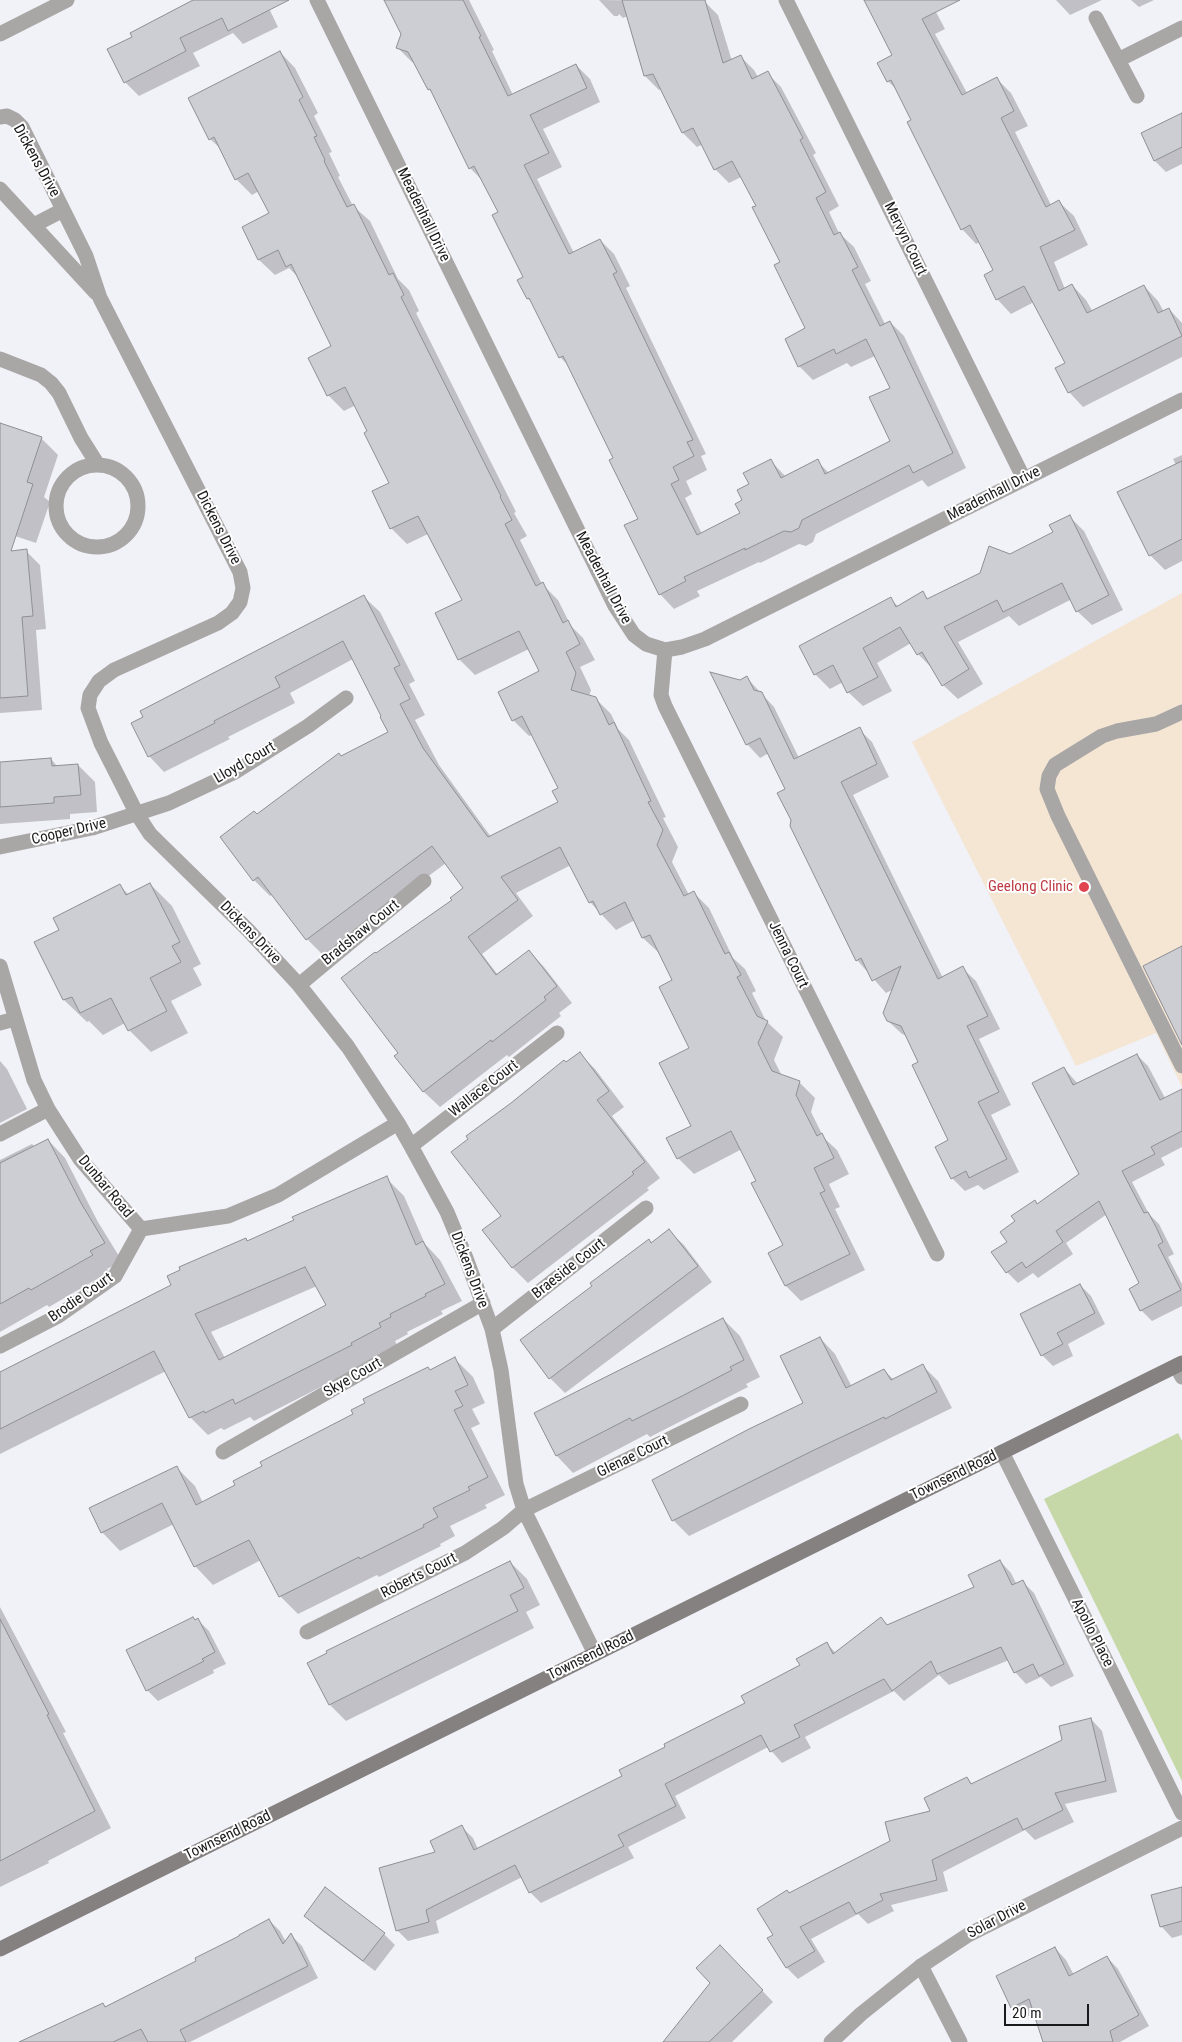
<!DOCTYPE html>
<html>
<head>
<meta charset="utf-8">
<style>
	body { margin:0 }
	#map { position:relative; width:1182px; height:2042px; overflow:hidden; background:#f1f1f8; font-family:"Roboto Condensed",sans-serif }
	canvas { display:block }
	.scale { position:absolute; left:1004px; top:2004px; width:85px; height:22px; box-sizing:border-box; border:2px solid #1a1a1c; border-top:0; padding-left:6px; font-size:15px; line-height:18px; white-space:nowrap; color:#1a1a1c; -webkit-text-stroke:4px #fff; paint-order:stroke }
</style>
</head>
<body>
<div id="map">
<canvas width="1182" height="2042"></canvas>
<div class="scale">20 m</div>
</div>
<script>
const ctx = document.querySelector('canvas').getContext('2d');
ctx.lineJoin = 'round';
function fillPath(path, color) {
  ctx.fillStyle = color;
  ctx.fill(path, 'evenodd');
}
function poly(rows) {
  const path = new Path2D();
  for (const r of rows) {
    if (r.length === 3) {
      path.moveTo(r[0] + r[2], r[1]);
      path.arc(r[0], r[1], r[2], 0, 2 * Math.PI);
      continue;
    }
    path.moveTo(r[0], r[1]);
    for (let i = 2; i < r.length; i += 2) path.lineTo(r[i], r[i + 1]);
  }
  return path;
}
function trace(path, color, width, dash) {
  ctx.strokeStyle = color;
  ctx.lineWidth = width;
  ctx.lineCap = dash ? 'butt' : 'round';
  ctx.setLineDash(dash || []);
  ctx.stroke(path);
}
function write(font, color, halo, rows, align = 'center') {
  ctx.font = font + ' "Roboto Condensed",sans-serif';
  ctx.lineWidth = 4;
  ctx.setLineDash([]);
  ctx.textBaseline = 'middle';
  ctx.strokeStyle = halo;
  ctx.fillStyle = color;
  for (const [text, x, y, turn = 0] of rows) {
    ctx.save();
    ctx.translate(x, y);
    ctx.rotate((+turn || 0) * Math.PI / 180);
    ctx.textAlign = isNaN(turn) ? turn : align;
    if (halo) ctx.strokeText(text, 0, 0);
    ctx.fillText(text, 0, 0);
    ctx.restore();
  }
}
const medical = poly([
	[1182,593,1182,1087,1156,1033,1076,1066,912,742]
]);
const green = poly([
	[1178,1433,1182,1441,1182,1781,1044,1499]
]);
const shadow = poly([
	[196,0,265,0,278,27,243,44,233,33,193,53,200,66,139,96,125,82,134,37],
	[390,0,469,0,494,50,492,51,513,95,576,65,590,79,600,102,543,129,562,167,537,179,574,253,600,240,614,254,630,286,626,288,706,454,701,456,707,470,686,481,692,494,685,498,702,534,742,514,744,501,750,485,771,461,786,477,817,461,829,473,892,441,891,388,875,356,851,367,847,363,813,380,799,366,807,329,757,206,741,177,729,183,715,169,703,144,697,147,683,133,662,89,659,90,645,76,628,16,623,18,619,14,618,16,614,16,599,0,704,1,718,15,732,61,740,56,754,70,758,77,767,73,781,87,816,153,813,155,839,206,829,212,839,233,854,247,871,281,865,284,885,324,890,322,904,336,966,468,928,487,922,480,816,534,813,542,806,546,799,544,760,563,759,562,697,591,700,596,674,609,660,594,640,519,615,459,569,366,560,357,534,304,528,299,519,280,524,278,499,213,483,181,470,168,433,94,429,89,415,63,412,62,398,48,403,34],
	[866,0,924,0,936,12,945,29,935,34,967,93,997,79,1011,93,1028,126,1015,132,1051,205,1059,202,1074,216,1088,245,1054,262,1065,289,1072,285,1086,300,1093,312,1144,286,1158,301,1164,312,1169,309,1182,323,1182,357,1083,407,1069,392,1067,363,1034,302,1011,314,997,299,995,270,980,242,976,244,962,229,913,121,898,91,888,81,894,56],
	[1056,0,1102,0,1070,15],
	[1131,0,1154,0,1139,7],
	[280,52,295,68,318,113,314,116,332,152,329,153,340,176,338,177,353,206,370,221,398,279,409,290,419,311,416,313,516,512,514,513,527,536,520,540,542,584,558,600,571,626,583,638,595,660,580,667,591,690,589,696,595,698,611,714,618,729,629,740,666,817,663,818,678,847,672,862,689,895,694,893,709,908,733,958,745,969,756,991,752,993,766,1021,783,1037,774,1060,782,1076,799,1082,815,1098,811,1112,824,1138,837,1150,849,1174,829,1184,840,1207,835,1209,865,1270,801,1301,786,1286,784,1246,758,1181,742,1149,694,1174,678,1158,692,1126,691,1049,674,981,659,953,643,938,635,920,616,930,590,902,571,865,516,893,533,916,482,954,498,975,529,951,544,967,572,1003,559,1013,561,1016,509,1057,507,1055,440,1107,424,1092,396,1056,399,1054,377,955,454,901,465,888,446,863,323,955,307,939,273,894,270,896,254,880,257,815,342,758,389,733,383,716,353,659,290,693,295,703,228,737,230,739,164,772,149,756,364,597,380,612,415,681,409,684,425,715,415,720,439,765,491,837,559,802,559,788,532,735,529,736,513,720,499,692,541,672,529,649,475,675,460,660,437,613,463,600,428,534,407,544,391,528,373,492,390,484,356,405,344,411,328,395,333,347,299,278,289,268,275,275,259,260,243,228,270,214,259,191,252,195,236,179,222,150,210,139],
	[1182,114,1182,164,1166,172,1155,161,1143,134],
	[0,424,41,438,58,455,44,497,50,502,36,543,0,531],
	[1182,455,1182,561,1165,570,1150,555,1176,465,1173,459],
	[1069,516,1084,531,1123,610,1092,625,1077,611,1072,599,1019,626,1009,616,958,642,983,684,958,699,943,685,933,669,918,654,911,643,877,663,892,691,863,706,848,692,843,682,830,689,815,674,890,599,899,607,923,593,929,600,981,574,1010,555,1055,533],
	[26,551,40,565,46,629,36,630,42,710,0,713,0,553],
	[747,678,774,707,799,758,859,729,872,742,889,777,853,795,943,978,962,968,976,981,1000,1029,979,1039,1011,1105,991,1115,1019,1172,984,1190,978,1185,965,1191,952,1178,949,1141,920,1062,907,1036,902,1034,888,1021,894,989,886,993,857,960,791,825,793,820,787,790,769,753,760,758,747,744,740,681],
	[51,759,58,767,78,765,95,782,97,812,70,814,70,819,0,824,0,763],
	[150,884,172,906,201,964,193,968,202,985,171,1001,188,1033,151,1052,129,1030,125,1023,103,1035,89,1021,87,1022,64,1000,36,943,61,930,120,886,129,895],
	[580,1054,595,1069,624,1107,612,1116,660,1178,647,1188,649,1190,528,1283,513,1268,502,1216,566,1064],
	[1137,1055,1148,1066,1182,1130,1182,1147,1161,1158,1165,1165,1132,1182,1149,1214,1159,1224,1174,1254,1168,1257,1182,1284,1182,1306,1152,1321,1141,1310,1141,1284,1107,1214,1066,1243,1073,1254,1038,1278,1033,1273,1018,1283,1007,1272,1009,1242,1038,1205,1080,1175,1064,1068,1078,1084],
	[0,1061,7,1069,27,1109,0,1123],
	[48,1140,65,1158,98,1222,122,1261,107,1269,109,1272,49,1307,47,1305,0,1332,0,1160,32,1144,35,1147],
	[386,1178,404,1196,425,1244,440,1260,462,1301,441,1311,443,1314,407,1332,408,1334,395,1341,397,1345,368,1363,254,1421,250,1417,224,1430,221,1428,208,1435,190,1417,166,1371,0,1454,0,1372,172,1286,246,1239,248,1242],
	[317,1286,327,1306,225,1358,211,1332],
	[669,1231,684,1245,712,1282,565,1393,550,1378,594,1286],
	[1080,1285,1091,1296,1105,1324,1068,1344,1073,1356,1053,1366,1042,1355],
	[723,1319,740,1336,760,1377,746,1384,748,1387,650,1437,647,1434,573,1473,557,1456,535,1413],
	[820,1338,835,1354,852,1387,884,1370,894,1380,922,1365,938,1381,952,1408,689,1536,673,1520,805,1403],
	[455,1359,473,1377,485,1403,472,1409,480,1424,471,1428,505,1495,485,1505,487,1508,450,1526,455,1536,440,1544,441,1546,379,1577,377,1575,298,1614,280,1596,261,1560,213,1585,195,1566,174,1524,120,1551,102,1532,91,1508,177,1468,195,1486,203,1503,237,1486,354,1415],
	[1000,1561,1011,1573,1017,1585,1023,1582,1034,1593,1074,1676,1051,1687,1041,1677,1026,1684,1015,1672,1009,1660,949,1685,939,1675,904,1701,894,1691,805,1737,811,1748,782,1763,768,1747,675,1796,686,1818,628,1847,634,1858,541,1903,530,1892,522,1877,436,1921,439,1933,408,1941,397,1930,437,1853,462,1827,473,1838,478,1849,624,1776,667,1747,746,1704,801,1666,827,1644,836,1653,881,1619,888,1625,976,1588],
	[510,1562,527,1579,540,1605,526,1612,534,1628,346,1721,330,1705],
	[0,1607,66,1732,63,1733,111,1828,48,1861,49,1863,0,1887],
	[198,1620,209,1631,226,1664,213,1670,214,1673,158,1701,147,1690],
	[1091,1719,1102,1731,1117,1792,1065,1804,1074,1822,1035,1840,1025,1830,943,1872,948,1891,891,1905,894,1911,868,1924,858,1914,811,1939,825,1962,798,1979,787,1968,769,1939,774,1936,789,1895,891,1842,932,1811,967,1778,973,1785,1063,1741],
	[1182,1888,1182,1935,1172,1938,1161,1926],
	[306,1916,384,1934,395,1945,375,1971,317,1927],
	[269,1920,280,1931,286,1942,291,1935,302,1946,318,1978,190,2042,38,2042,103,2005,105,2007,198,1961],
	[1055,1948,1066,1960,1074,1975,1107,1957,1118,1969,1149,2026,1120,2042,1045,2042,1035,2013,1024,2018,1012,2007],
	[731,1958,773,2002,732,2042,664,2042]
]);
const building = poly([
	[193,0,289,0,228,31,222,18,180,38,186,51,124,83,107,49,132,37,130,33,193,0],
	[384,0,463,0,481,36,479,37,508,96,576,64,587,88,530,115,549,153,524,165,569,254,600,239,617,272,613,274,693,440,687,442,694,456,673,467,679,480,671,484,697,535,740,513,735,504,742,500,737,490,749,484,743,473,771,459,781,478,818,459,825,474,890,441,869,397,890,388,866,339,836,354,834,349,798,367,785,339,805,328,774,265,780,262,752,207,756,206,732,161,714,170,693,128,682,133,653,74,644,76,622,0,705,0,723,63,741,55,752,79,768,71,803,138,800,140,826,192,816,198,834,235,840,232,858,267,852,270,880,326,890,321,953,453,913,473,909,465,802,520,799,528,791,532,784,531,745,550,745,548,684,577,686,581,659,595,624,525,638,519,609,460,613,458,563,356,559,358,529,298,527,299,517,280,523,277,492,215,498,212,474,166,469,169,430,89,428,90,408,52,396,48,401,34,384,0],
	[864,0,960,0,922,19,962,95,997,77,1014,111,1001,118,1046,207,1059,200,1075,230,1040,247,1059,291,1072,284,1087,313,1144,285,1158,313,1169,308,1182,336,1068,393,1055,368,1065,363,1024,286,996,300,984,275,993,270,970,225,961,230,907,122,911,120,891,80,887,82,877,63,892,55,864,0],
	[280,51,303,97,299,100,317,136,314,137,325,160,324,161,347,207,354,204,389,275,393,273,404,295,401,297,501,496,500,497,512,520,505,524,536,586,543,582,563,623,568,620,580,644,566,652,576,673,571,690,596,697,609,725,614,722,651,801,648,802,663,830,657,845,684,896,694,891,725,954,729,952,741,975,737,977,757,1016,768,1021,758,1043,772,1071,800,1081,796,1095,817,1136,822,1133,834,1158,814,1168,825,1191,820,1193,850,1254,785,1286,768,1253,783,1245,751,1183,756,1181,731,1131,677,1159,666,1138,691,1126,659,1063,689,1048,659,987,672,980,650,935,642,938,625,902,600,915,593,901,589,903,560,847,501,877,518,900,468,937,496,975,529,950,557,986,544,997,546,1000,492,1042,491,1040,423,1092,394,1056,398,1053,341,978,375,952,376,953,452,900,450,898,463,888,432,846,306,940,258,877,253,881,220,837,254,811,257,814,339,753,341,756,388,732,380,717,381,716,343,641,275,677,280,687,214,721,215,723,148,757,131,723,143,717,140,711,364,595,400,665,394,668,410,699,400,704,423,748,488,837,558,802,552,791,558,788,522,716,512,721,498,692,539,671,519,631,458,660,435,613,462,600,418,516,390,529,372,491,389,483,364,433,367,431,345,387,327,396,308,358,331,346,291,264,286,267,278,250,258,260,242,227,269,213,248,173,235,180,214,137,209,140,188,98,280,51],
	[1182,113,1182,147,1154,161,1141,133,1182,113],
	[0,423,42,437,27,482,33,484,11,551,27,549,33,616,22,617,28,696,0,698,0,423],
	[1182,461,1182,539,1149,556,1117,492,1182,461],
	[1070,515,1109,595,1076,612,1062,583,1003,612,997,600,944,627,969,669,942,686,922,652,917,655,900,627,863,648,878,677,847,693,833,665,814,675,799,646,891,597,896,607,923,591,927,599,980,573,989,546,1010,554,1053,532,1049,525,1070,515],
	[710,672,740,680,747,676,754,690,762,692,794,759,860,727,877,764,841,782,938,979,963,966,988,1016,967,1026,999,1092,978,1102,1007,1159,969,1178,966,1171,951,1179,935,1147,948,1140,912,1065,918,1062,901,1026,887,1021,883,1013,901,966,872,981,861,958,856,961,790,826,791,820,777,793,785,789,760,738,746,745,710,672],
	[51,758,52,766,78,764,81,795,54,797,54,803,0,807,0,762,51,758],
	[150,883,180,942,172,946,181,962,150,978,167,1011,128,1031,111,998,80,1013,72,997,63,1000,34,942,59,930,53,918,120,884,126,895,150,883],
	[1182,946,1182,1045,1143,966,1182,946],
	[580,1052,609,1091,597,1100,645,1162,632,1172,634,1174,512,1268,482,1230,501,1216,451,1152,468,1139,466,1136,511,1103,564,1060,566,1062,580,1052],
	[1137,1054,1160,1100,1182,1089,1182,1131,1151,1147,1155,1154,1122,1171,1144,1213,1148,1212,1156,1227,1163,1242,1158,1245,1181,1290,1140,1311,1129,1289,1139,1283,1099,1201,1056,1231,1063,1242,1026,1268,1022,1262,1006,1273,991,1252,1007,1242,1000,1232,1015,1221,1011,1216,1035,1200,1037,1204,1079,1174,1032,1083,1064,1067,1073,1085,1137,1054],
	[48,1139,81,1203,105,1243,90,1251,93,1255,31,1290,29,1288,0,1304,0,1163,48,1139],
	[387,1176,416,1245,423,1241,445,1284,425,1294,426,1296,390,1314,391,1317,379,1323,381,1327,351,1343,352,1345,235,1404,233,1399,205,1413,204,1411,189,1418,154,1351,0,1429,0,1372,171,1285,167,1276,180,1270,179,1267,246,1238,247,1241,294,1220,292,1217,387,1176],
	[305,1267,326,1305,219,1360,195,1314,305,1267],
	[669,1229,698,1266,549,1379,520,1340,592,1286,590,1283,649,1239,651,1243,669,1229],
	[1080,1284,1095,1313,1057,1333,1063,1344,1041,1356,1020,1314,1080,1284],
	[723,1318,744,1360,730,1367,732,1370,684,1395,632,1421,630,1418,556,1456,534,1413,723,1318],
	[820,1337,846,1388,884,1369,891,1380,923,1364,937,1392,885,1419,884,1417,812,1451,672,1521,652,1480,749,1429,803,1403,780,1356,820,1337],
	[455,1357,468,1385,455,1391,463,1406,454,1410,488,1477,468,1487,470,1490,433,1508,438,1517,423,1525,424,1527,360,1559,359,1557,279,1597,249,1540,194,1567,162,1503,101,1533,89,1508,177,1466,196,1505,235,1485,233,1481,262,1466,260,1462,353,1414,351,1410,365,1403,363,1399,428,1367,430,1370,455,1357],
	[1000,1560,1012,1585,1023,1580,1064,1664,1039,1676,1033,1664,1014,1673,1001,1647,937,1674,931,1661,892,1691,884,1679,794,1725,800,1737,770,1752,761,1735,665,1784,676,1806,618,1835,624,1846,529,1893,515,1865,426,1910,429,1922,396,1931,379,1868,435,1852,430,1841,462,1825,474,1850,622,1776,619,1770,665,1747,664,1744,745,1703,741,1696,800,1665,796,1659,827,1642,833,1654,881,1617,887,1625,974,1587,968,1575,1000,1560],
	[510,1561,524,1588,510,1595,518,1611,329,1705,307,1663,327,1653,326,1651,510,1561],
	[193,1617,195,1620,198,1618,215,1652,202,1659,204,1661,146,1691,126,1650,193,1617],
	[0,1619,49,1714,47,1715,95,1811,0,1861,0,1619],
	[1091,1718,1106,1781,1055,1793,1063,1810,1023,1830,1017,1818,932,1860,937,1880,880,1894,883,1900,856,1914,849,1902,800,1927,815,1951,786,1968,767,1938,773,1935,757,1909,787,1890,789,1893,890,1841,885,1822,930,1811,924,1798,967,1777,971,1784,1062,1740,1059,1726,1091,1718],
	[325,1887,385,1933,363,1961,304,1916,325,1887],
	[1182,1887,1182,1921,1160,1927,1151,1895,1182,1887],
	[269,1919,283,1944,291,1933,308,1966,180,2030,186,2042,148,2042,141,2029,113,2042,19,2042,103,2003,105,2007,196,1961,195,1958,239,1936,239,1935,269,1919],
	[720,1945,763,1990,709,2042,663,2042,710,1983,696,1968,720,1945],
	[1055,1947,1069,1976,1107,1956,1139,2015,1110,2031,1113,2042,1043,2042,1029,1999,1011,2008,996,1976,1055,1947]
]);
const service = poly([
	[1182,712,1156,724,1117,731,1102,736,1055,765,1049,776,1047,789,1058,816,1182,1066]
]);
const minor = poly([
	[786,0,1024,479],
	[1096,18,1137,96],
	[1118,60,1182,28],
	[0,117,7,116,15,120,22,127,86,256,100,298,240,572,243,588,240,602,232,613,218,623,114,670,99,681,90,695,88,708,101,743,137,814,150,834,248,930,299,985,348,1047,398,1123,411,1146,447,1212,466,1258,492,1329,501,1370,516,1484,524,1510,595,1654],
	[0,189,96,293],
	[34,225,63,210],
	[0,359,41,375,51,383,59,393,81,438,98,465],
	[97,506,41],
	[665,650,661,695,665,706,937,1254],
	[0,847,92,828,169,803,235,772,308,726,346,698],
	[0,966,34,1080,48,1109,80,1159,141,1229,228,1216,278,1195,398,1123],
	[299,985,424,881],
	[0,1023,15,1019],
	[0,1134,48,1109],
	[411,1146,557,1033],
	[492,1329,646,1208],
	[0,1346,58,1316,115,1276,141,1229],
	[223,1452,483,1303],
	[307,1632,465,1553,503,1528,524,1510,741,1404],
	[921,1966,960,2042]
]);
const tertiary = poly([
	[317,0,615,606,634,635,646,644,665,650,682,647,705,639,1182,400],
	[0,34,67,0],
	[1176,1366,1182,1377],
	[1002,1452,1182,1813],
	[831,2042,861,2014,921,1966,968,1935,1182,1828]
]);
const secondary = poly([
	[0,1949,1182,1363]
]);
const markers = [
	[1084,887,6,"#e0444e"]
];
const streetNames = [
	["Dickens Drive",36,161,61],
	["Meadenhall Drive",423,215,64],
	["Mervyn Court",905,239,64],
	["Meadenhall Drive",994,494,-27],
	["Dickens Drive",218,528,63],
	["Meadenhall Drive",603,578,62],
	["Lloyd Court",245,763,-30],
	["Cooper Drive",69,832,-13],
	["Dickens Drive",250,933,46],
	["Bradshaw Court",361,933,-39],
	["Jenna Court",788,955,64],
	["Wallace Court",484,1089,-38],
	["Dunbar Road",105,1187,50],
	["Braeside Court",569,1269,-38],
	["Dickens Drive",469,1270,69],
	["Brodie Court",81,1298,-35],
	["Skye Court",353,1378,-30],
	["Glenae Court",633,1457,-26],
	["Townsend Road",954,1476,-26],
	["Roberts Court",419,1576,-27],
	["Apollo Place",1092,1633,63],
	["Townsend Road",591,1656,-26],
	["Townsend Road",228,1836,-26],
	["Solar Drive",997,1920,-28]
];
const healthNames = [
	["Geelong Clinic",1073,887]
];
fillPath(medical, '#f4e6d3');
fillPath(green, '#c6d7a8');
fillPath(shadow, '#0003');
fillPath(building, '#cdcdd4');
trace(building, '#8e8e95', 1);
trace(service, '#a9a6a6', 15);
trace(minor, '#a9a6a6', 15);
trace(tertiary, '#a9a6a6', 15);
trace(secondary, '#868181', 15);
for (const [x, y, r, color] of markers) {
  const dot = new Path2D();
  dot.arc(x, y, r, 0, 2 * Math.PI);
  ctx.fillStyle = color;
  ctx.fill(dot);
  trace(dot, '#fff', 2);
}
write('15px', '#1a1a1c', '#fff', streetNames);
write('15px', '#be3a42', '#fff', healthNames, 'right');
</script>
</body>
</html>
